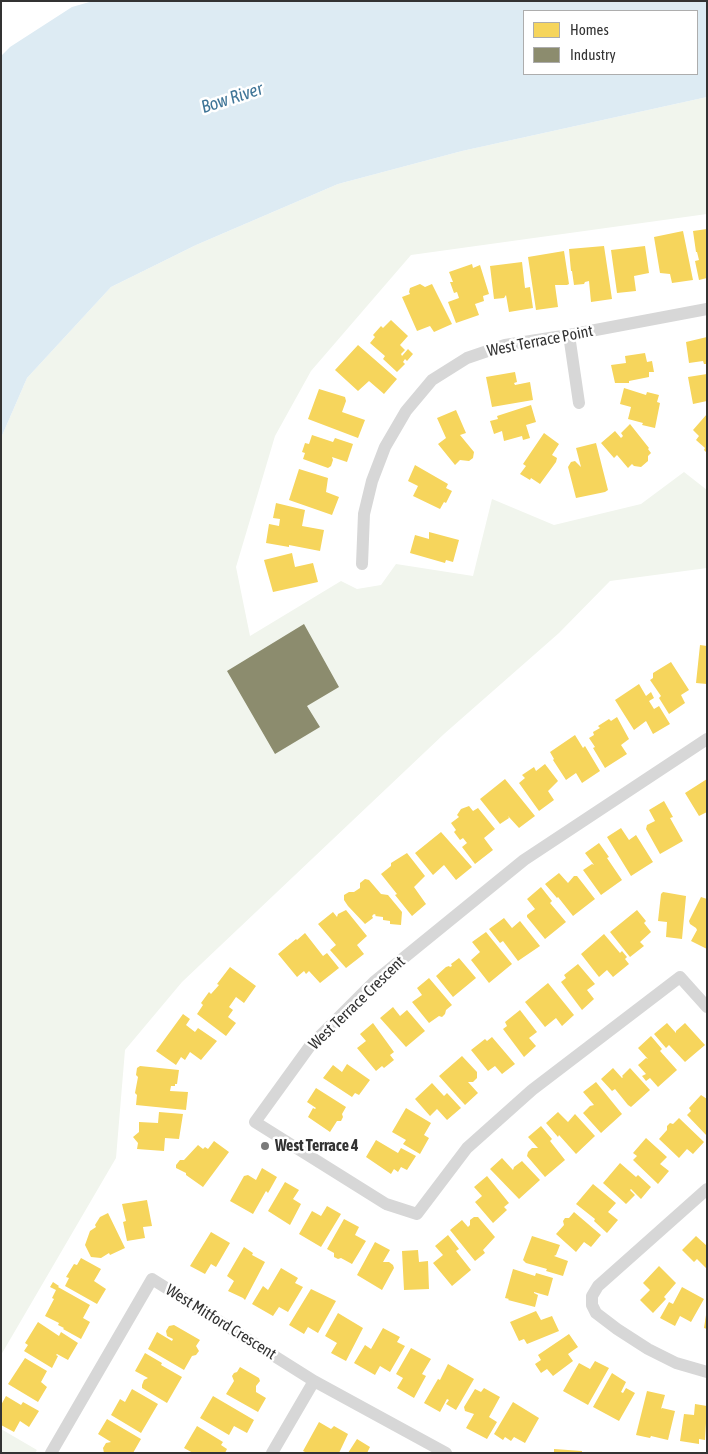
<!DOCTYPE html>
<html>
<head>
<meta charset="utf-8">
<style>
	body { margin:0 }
	#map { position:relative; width:708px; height:1454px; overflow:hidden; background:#fff; font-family:"Asap Condensed",sans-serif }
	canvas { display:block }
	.frame { position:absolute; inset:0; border:2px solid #333; pointer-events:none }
	.legend { position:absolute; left:523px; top:10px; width:175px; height:65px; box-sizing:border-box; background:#fff; border:1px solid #adadad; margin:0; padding:6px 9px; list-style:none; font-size:15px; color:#333 }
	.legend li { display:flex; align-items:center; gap:10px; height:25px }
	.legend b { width:25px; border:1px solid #adadad }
</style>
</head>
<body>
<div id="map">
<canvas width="708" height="1454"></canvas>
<div class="frame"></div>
<ul class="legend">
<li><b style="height:14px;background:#f6d55c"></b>Homes</li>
<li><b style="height:14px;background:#8c8c6e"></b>Industry</li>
</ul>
</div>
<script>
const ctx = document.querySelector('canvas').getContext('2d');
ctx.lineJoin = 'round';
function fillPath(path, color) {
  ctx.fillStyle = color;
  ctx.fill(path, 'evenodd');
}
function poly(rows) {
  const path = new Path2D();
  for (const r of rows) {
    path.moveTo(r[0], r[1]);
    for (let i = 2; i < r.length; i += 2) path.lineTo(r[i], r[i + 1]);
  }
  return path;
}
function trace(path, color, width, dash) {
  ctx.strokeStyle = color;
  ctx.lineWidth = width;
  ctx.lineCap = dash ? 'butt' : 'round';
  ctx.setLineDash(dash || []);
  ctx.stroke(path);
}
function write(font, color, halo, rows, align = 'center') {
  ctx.font = font + ' "Asap Condensed",sans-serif';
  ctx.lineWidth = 5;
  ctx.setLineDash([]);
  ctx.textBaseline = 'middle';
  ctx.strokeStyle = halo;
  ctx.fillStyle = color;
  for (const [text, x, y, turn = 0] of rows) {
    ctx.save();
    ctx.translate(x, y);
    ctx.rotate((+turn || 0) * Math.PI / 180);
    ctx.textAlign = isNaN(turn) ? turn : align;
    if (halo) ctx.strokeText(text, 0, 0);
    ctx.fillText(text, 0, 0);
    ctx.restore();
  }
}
const green = poly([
	[707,97,707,214,411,255,311,371,275,436,236,567,250,636,341,581,357,589,381,585,396,564,473,576,492,499,554,525,641,504,684,472,707,490,707,568,610,581,559,633,444,734,182,982,125,1050,116,1158,1,1355,1,438,27,378,111,287,196,245,338,184,462,151],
	[1,1429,37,1450,35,1453,1,1453]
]);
const water = poly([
	[93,1,707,1,707,97,462,151,338,184,196,245,111,287,27,378,1,438,1,56,10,47,72,7],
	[524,11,697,11,697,74,524,74]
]);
const homes = poly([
	[707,229,707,278,699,280,695,261,699,260,697,252,696,252,693,231],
	[683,231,693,280,672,283,670,274,660,273,654,237],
	[604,246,612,299,591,302,589,281,585,282,584,284,574,285,572,271,571,271,569,249],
	[645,246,649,273,634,276,636,291,617,293,611,250],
	[564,251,569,284,567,285,555,285,558,307,536,310,528,257],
	[522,262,525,288,530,287,533,308,509,312,506,295,504,298,494,299,490,266],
	[472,264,473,268,480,265,489,294,483,296,484,301,475,304,479,315,456,323,448,302,459,298,457,292,454,293,450,282,453,282,449,272],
	[420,284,425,287,432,284,452,324,434,332,430,326,417,331,402,297,410,294,409,292,410,288],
	[391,320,408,336,400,345,405,350,401,354,402,356,408,349,413,354,407,361,405,359,403,362,405,364,397,372,383,359,385,356,370,343,375,337,373,335,381,326,383,328],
	[707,337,707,364,704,364,703,361,689,363,686,342],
	[358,345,397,379,384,394,369,381,358,391,335,370],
	[645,353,647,362,652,361,654,372,649,372,649,377,629,381,629,383,615,383,611,365,626,363,625,356],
	[515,372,517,382,514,383,515,385,530,382,533,400,492,407,486,377],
	[707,374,707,401,693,404,688,377],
	[624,388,646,395,647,392,659,395,657,402,660,403,655,428,642,425,643,423,628,419,631,407,620,404],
	[319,389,345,397,346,401,342,412,365,420,358,438,308,419],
	[531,405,536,422,526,425,530,438,523,440,522,436,504,441,502,431,494,434,490,421,498,419,497,416],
	[456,410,466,433,460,435,474,452,473,458,469,461,460,460,455,465,438,444,446,438,437,418],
	[707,414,707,453,704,450,705,448,696,440,699,436,693,430],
	[630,424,649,448,648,449,651,453,648,456,648,461,641,467,634,466,632,464,628,468,617,455,614,458,601,443,615,431,621,438,623,436,621,433],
	[544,433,559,444,552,455,557,458,556,462,540,484,531,478,530,480,520,474,526,466,523,464],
	[312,435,333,442,335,438,353,444,347,462,332,457,333,460,331,466,328,468,303,459,305,453,302,452,305,443,309,444],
	[596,443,608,490,605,492,576,498,568,467,571,462,575,461,581,467,576,448],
	[415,465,448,484,446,488,452,491,446,503,444,502,440,509,413,496,418,486,408,481],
	[299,469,328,478,326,492,339,497,332,515,289,500],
	[276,503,305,510,302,526,324,530,320,551,289,545,289,547,266,543,269,524,279,526,280,519,273,518],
	[429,532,459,540,453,562,446,560,445,563,410,553,415,535,429,539],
	[292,553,295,567,313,563,318,582,273,592,264,560],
	[700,645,707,646,707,684,696,683],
	[671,662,689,690,681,695,685,703,669,714,659,698,661,696,650,680,653,678,653,673],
	[639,684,646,696,651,692,654,698,649,701,654,709,659,706,670,724,653,734,646,721,634,730,615,700],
	[617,717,629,739,621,745,627,754,605,768,593,748,595,747,589,738,594,735,593,732,600,728,598,726,609,719,611,721],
	[575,735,583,748,585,746,600,771,582,783,576,773,566,780,553,760,554,759,550,752],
	[545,764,558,781,548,791,554,800,539,811,519,783,525,778,522,775,534,767,536,771],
	[505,779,535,816,519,828,508,816,509,818,500,824,480,799],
	[707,779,707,812,699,816,685,793],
	[664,801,673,817,670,818,683,841,660,854,646,829,647,825,655,821,649,810],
	[469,806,473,811,478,808,495,829,484,838,493,850,475,864,462,847,467,843,463,838,460,840,454,832,456,830,451,823,459,817,457,815,461,809],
	[621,828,629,840,636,835,653,862,631,876,607,837],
	[441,832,472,867,456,880,444,865,433,875,415,853],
	[599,843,609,857,607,858,622,880,601,895,583,870,592,864,594,865,585,853],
	[407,853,425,876,414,887,426,904,412,916,395,895,397,894,381,874,391,866,391,863],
	[559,873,568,883,574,876,577,876,595,899,573,916,558,897,557,898,545,884],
	[365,879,369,880,381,894,388,895,402,912,401,925,390,924,390,921,383,920,383,917,375,916,376,915,374,914,372,916,373,918,365,924,348,906,344,900,344,895,349,892,354,892,360,888,360,883],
	[541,887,552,901,550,903,566,922,545,939,527,917,527,915,535,909,527,899],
	[663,892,686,896,682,939,666,937,667,922,658,921,661,894],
	[701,897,707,899,707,949,691,941,697,930,696,928,690,924,689,921],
	[346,910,367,936,357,945,364,954,346,968,330,950,336,945,318,924,333,912,337,917,338,914],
	[637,910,646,921,644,923,651,932,640,942,644,946,630,957,610,932],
	[504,918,512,928,520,921,540,946,518,961,503,941,500,943,489,929],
	[486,932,512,964,489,983,471,960,480,952,472,942],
	[305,933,323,956,327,953,339,968,320,983,309,971,306,974,304,971,297,977,278,954,296,939,297,940],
	[604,934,620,953,622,951,627,957,625,959,629,964,613,977,607,970,599,977,581,954],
	[459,958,476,978,453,997,436,976,446,967,449,966,450,967,452,966,451,964],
	[578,964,595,984,587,990,594,999,582,1010,561,982,566,978,564,975],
	[230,967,256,986,244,1003,236,997,229,1007,233,1010,228,1017,236,1023,226,1036,197,1014,203,1005,201,1003,209,992,211,994,219,985,217,984],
	[429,978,452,1005,446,1010,445,1014,442,1017,439,1016,429,1023,412,1002,422,995,417,988],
	[548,983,574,1015,562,1026,556,1018,545,1027,525,1002],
	[393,1007,400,1016,407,1010,425,1031,406,1047,380,1018],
	[520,1010,537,1032,529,1038,536,1046,524,1057,503,1029,507,1026,505,1022],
	[183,1014,190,1019,186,1025,195,1032,198,1028,217,1041,201,1060,190,1052,185,1060,181,1057,176,1065,156,1051],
	[373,1023,394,1052,390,1055,394,1060,384,1068,382,1066,376,1071,357,1048,366,1041,360,1034],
	[667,1023,676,1033,676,1031,685,1023,705,1045,685,1062,669,1045,666,1048,654,1034],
	[651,1036,662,1049,660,1051,677,1070,658,1087,650,1078,646,1081,642,1076,646,1074,638,1065,646,1058,648,1059,638,1048],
	[492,1037,515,1064,502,1074,495,1066,488,1071,471,1050,485,1039,487,1041],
	[462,1056,477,1072,477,1078,473,1082,468,1082,478,1093,465,1105,439,1076],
	[347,1064,370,1080,359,1095,355,1093,352,1097,323,1078,333,1065,342,1072],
	[140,1066,179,1070,177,1084,175,1084,175,1086,171,1086,170,1091,188,1092,186,1110,136,1105,137,1095,135,1093,138,1077,136,1075,137,1068],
	[613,1068,622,1078,623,1077,622,1076,630,1068,650,1090,631,1107,628,1105,615,1089,612,1091,601,1079],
	[596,1082,622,1114,601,1133,583,1113,590,1106,594,1105,583,1092],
	[432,1083,444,1096,447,1093,461,1108,447,1120,437,1109,430,1116,415,1099],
	[316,1088,346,1107,342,1114,343,1117,341,1121,337,1121,330,1132,308,1117,313,1108,315,1109,316,1108,307,1102],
	[701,1095,707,1099,707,1136,687,1115,691,1111,689,1108],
	[406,1108,431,1123,424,1135,429,1138,420,1154,403,1144,406,1140,392,1132],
	[159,1112,183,1114,179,1139,165,1138,164,1151,137,1149,138,1143,133,1137,139,1132,139,1122,158,1123],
	[558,1112,568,1122,575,1114,595,1136,576,1154,559,1135,558,1137,546,1123],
	[679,1118,704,1142,693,1154,687,1149,679,1158,659,1139,667,1130,667,1126,670,1123,673,1124],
	[541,1126,552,1139,550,1141,565,1160,545,1177,527,1156,528,1152,532,1148,538,1148,528,1137],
	[646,1138,667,1157,660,1164,669,1171,658,1184,633,1160,637,1156,633,1153],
	[376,1140,398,1153,401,1148,416,1156,407,1170,401,1167,398,1172,394,1169,391,1174,366,1157],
	[214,1141,229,1152,203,1187,186,1175,186,1173,176,1168,176,1165,180,1160,184,1160,198,1145,203,1149,205,1147,208,1149],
	[502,1158,513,1170,514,1167,522,1161,540,1180,519,1199,490,1169],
	[620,1163,636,1177,638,1175,651,1187,641,1199,631,1189,630,1190,635,1195,626,1204,603,1183],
	[262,1168,277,1177,268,1193,266,1191,253,1214,230,1201,244,1176,248,1175,256,1180],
	[487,1176,509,1203,504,1207,507,1210,493,1223,475,1202,482,1196,474,1187],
	[285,1182,299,1190,293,1199,301,1204,290,1225,268,1211],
	[593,1184,616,1203,608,1212,618,1220,607,1233,594,1221,595,1219,576,1204],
	[147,1200,152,1226,143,1227,145,1238,127,1241,123,1222,126,1221,122,1204],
	[327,1206,341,1214,321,1247,299,1234,312,1211,321,1216],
	[574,1212,601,1235,591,1247,584,1242,576,1252,556,1234,564,1225,563,1221,565,1218,569,1218],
	[108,1213,125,1248,110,1255,109,1253,101,1258,91,1257,85,1245,90,1231,96,1227,95,1225,100,1217],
	[474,1217,478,1217,495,1237,483,1250,485,1253,475,1261,450,1230,462,1220,468,1227,470,1225,470,1220],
	[344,1219,359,1227,355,1235,366,1241,352,1264,341,1258,338,1259,334,1257,334,1253,327,1249],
	[211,1232,230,1243,216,1267,211,1264,205,1274,190,1266],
	[448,1235,459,1249,456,1251,471,1270,452,1286,433,1263,443,1255,435,1246],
	[532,1236,560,1245,556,1255,554,1256,568,1261,563,1276,546,1271,547,1269,526,1263,523,1260],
	[696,1236,707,1246,707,1269,697,1259,694,1262,682,1250],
	[375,1242,390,1250,383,1262,389,1262,393,1265,394,1268,382,1290,357,1275],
	[244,1247,253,1253,252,1255,265,1262,245,1300,243,1298,228,1291,234,1281,227,1276],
	[418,1250,419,1262,428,1261,429,1289,404,1290,402,1251],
	[81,1258,101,1269,94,1281,106,1289,97,1304,65,1286,69,1278,66,1277,74,1264,77,1265],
	[659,1266,676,1283,664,1297,666,1299,653,1313,640,1300,650,1290,643,1283],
	[281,1268,298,1278,295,1283,303,1287,288,1312,279,1307,273,1316,252,1304,263,1286,268,1290],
	[513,1269,535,1276,536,1273,553,1278,548,1296,534,1292,534,1293,538,1295,535,1307,508,1300,509,1299,505,1298],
	[53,1282,59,1286,58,1287,90,1305,83,1318,90,1322,81,1339,63,1329,64,1328,58,1325,59,1323,45,1316,54,1299,52,1298,56,1290,50,1287],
	[682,1287,704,1299,691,1322,680,1316,675,1326,660,1318,669,1302,673,1304],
	[311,1289,336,1301,318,1333,308,1327,304,1334,289,1325],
	[536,1311,541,1320,552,1316,559,1331,527,1344,524,1339,519,1341,510,1322],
	[338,1313,363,1328,346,1361,331,1353,337,1343,325,1336],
	[706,1315,707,1315,707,1329,704,1328],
	[38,1322,59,1336,61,1332,78,1343,68,1360,57,1354,56,1355,58,1356,52,1368,24,1351,28,1345,25,1343],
	[174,1325,200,1340,196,1346,199,1351,196,1355,192,1356,184,1370,148,1349,157,1332,172,1341,173,1339,167,1336,166,1331,169,1326],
	[383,1328,400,1337,397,1342,405,1346,390,1372,380,1366,375,1375,354,1363,365,1345,371,1349],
	[569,1334,578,1347,568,1354,573,1361,553,1376,547,1369,541,1373,535,1364,541,1360,538,1355],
	[411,1348,431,1359,422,1374,426,1376,414,1398,397,1388,403,1378,396,1374],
	[145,1353,162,1363,161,1365,182,1377,167,1403,142,1388,142,1385,144,1380,148,1378,135,1371],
	[25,1358,47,1371,41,1382,47,1387,38,1402,8,1384],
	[595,1361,609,1368,588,1405,563,1391,579,1363,590,1369],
	[448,1364,474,1379,456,1410,446,1404,449,1400,447,1399,440,1412,424,1403,438,1379,440,1380],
	[240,1367,259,1378,260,1381,256,1386,256,1392,266,1398,258,1412,226,1394,234,1381,232,1376,234,1373,237,1372],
	[612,1373,626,1382,621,1392,623,1393,626,1388,635,1393,619,1421,593,1407],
	[484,1388,500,1397,489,1417,497,1422,487,1439,466,1428,474,1414,465,1411,464,1407,475,1389,481,1392],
	[132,1389,158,1404,141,1433,111,1415,120,1399,125,1402],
	[647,1391,665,1395,661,1409,662,1408,675,1411,668,1440,651,1436,650,1438,636,1435],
	[6,1396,21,1405,23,1402,39,1411,29,1427,20,1421,14,1432,1,1425,1,1405],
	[213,1396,254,1420,247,1433,234,1426,229,1435,200,1418],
	[513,1402,539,1418,525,1443,514,1437,511,1441,505,1437,503,1440,494,1434],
	[695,1404,707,1406,705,1440,699,1439,699,1444,680,1441,684,1414,694,1415],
	[107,1419,141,1439,133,1453,104,1453,103,1448,106,1443,111,1442,98,1434],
	[319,1422,331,1429,334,1426,348,1434,339,1453,307,1453,303,1451],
	[197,1426,223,1442,221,1445,227,1449,225,1453,193,1453,184,1448],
	[357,1439,370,1447,367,1453,348,1453],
	[554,1449,582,1451,582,1453,554,1453]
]);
const industry = poly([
	[304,624,339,687,307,706,320,727,275,754,227,671]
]);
const minor = poly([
	[569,335,579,403],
	[362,564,364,514,372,481,385,447,406,411,432,380,467,358,505,345,569,335,707,309],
	[707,739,524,860,374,982,310,1046,255,1122,386,1204,417,1214,467,1148,532,1090,680,977,707,1007],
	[707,1189,598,1286,592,1296,592,1305,596,1313,617,1329,648,1349,676,1363,707,1372],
	[51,1453,152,1279,314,1381,446,1453],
	[272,1453,314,1381]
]);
const markers = [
	[265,1146,5,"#7a7a7a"]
];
const streetNames = [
	["West Terrace Point",540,341,-11],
	["West Terrace Crescent",357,1003,-44],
	["West Mitford Crescent",221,1322,32]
];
const poiNames = [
	["West Terrace 4",275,1146]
];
const waterNames = [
	["Bow River",232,98,-18]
];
fillPath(green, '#f1f5ed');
fillPath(water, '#ddebf3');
fillPath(homes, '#f6d55c');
fillPath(industry, '#8c8c6e');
trace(minor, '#d7d7d7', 12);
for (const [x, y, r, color] of markers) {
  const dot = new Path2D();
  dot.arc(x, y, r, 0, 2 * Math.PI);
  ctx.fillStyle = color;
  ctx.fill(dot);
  trace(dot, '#fff', 2);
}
write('16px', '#333', '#fff', streetNames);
write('bold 16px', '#333', '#fff', poiNames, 'left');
write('italic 18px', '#3f7597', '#fff', waterNames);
</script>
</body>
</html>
